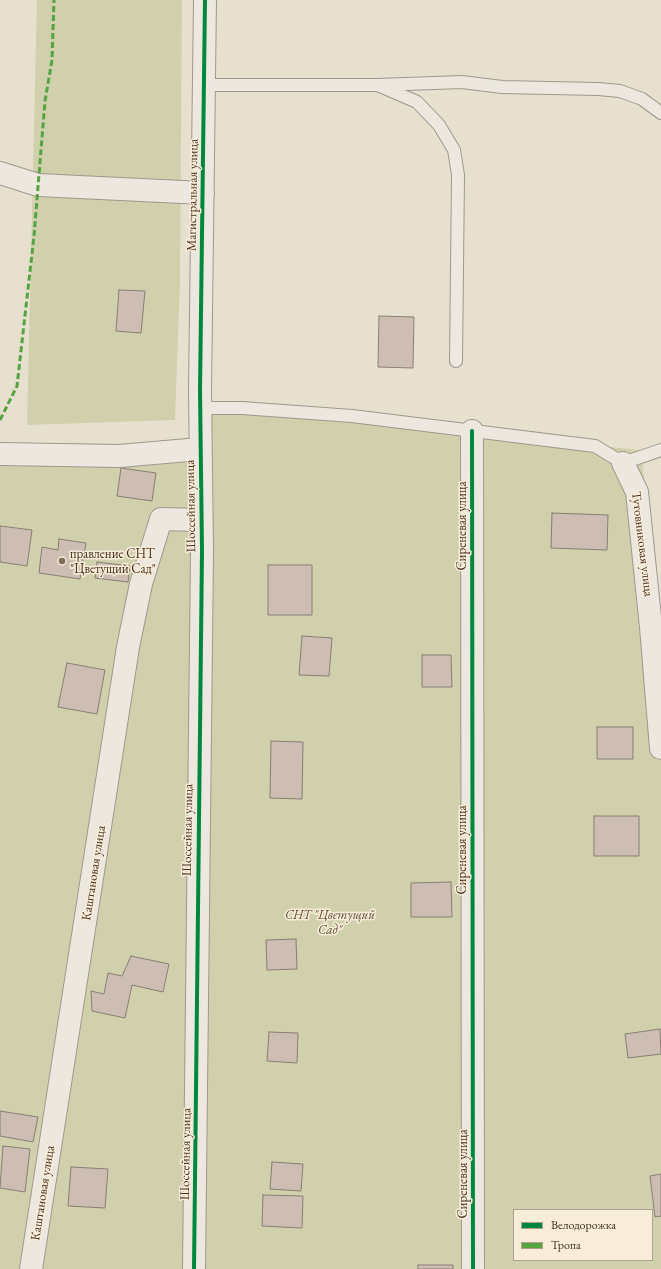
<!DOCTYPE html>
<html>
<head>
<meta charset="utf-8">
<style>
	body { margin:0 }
	#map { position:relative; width:661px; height:1269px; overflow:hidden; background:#e8e0ce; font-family:"EB Garamond",serif }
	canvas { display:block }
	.legend { position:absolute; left:513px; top:1209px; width:140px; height:52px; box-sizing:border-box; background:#f7edd9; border:1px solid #b0a08d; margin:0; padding:5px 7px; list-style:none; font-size:12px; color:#452c1c }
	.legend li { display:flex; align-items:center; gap:8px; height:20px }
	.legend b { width:20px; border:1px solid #b0a08d }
</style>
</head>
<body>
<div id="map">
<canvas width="661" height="1269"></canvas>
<ul class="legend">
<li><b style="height:5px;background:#00873e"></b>Велодорожка</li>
<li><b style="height:5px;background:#55a441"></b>Тропа</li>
</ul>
</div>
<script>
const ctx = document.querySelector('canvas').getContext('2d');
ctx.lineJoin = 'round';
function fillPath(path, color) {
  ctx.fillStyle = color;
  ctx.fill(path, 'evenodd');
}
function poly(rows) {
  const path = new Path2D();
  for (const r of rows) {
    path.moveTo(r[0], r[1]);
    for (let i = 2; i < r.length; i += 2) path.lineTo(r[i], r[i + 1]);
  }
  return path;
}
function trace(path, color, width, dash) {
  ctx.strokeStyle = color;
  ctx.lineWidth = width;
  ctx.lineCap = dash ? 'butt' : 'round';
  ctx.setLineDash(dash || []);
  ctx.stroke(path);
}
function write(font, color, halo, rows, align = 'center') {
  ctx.font = font + ' "EB Garamond",serif';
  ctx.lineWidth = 3;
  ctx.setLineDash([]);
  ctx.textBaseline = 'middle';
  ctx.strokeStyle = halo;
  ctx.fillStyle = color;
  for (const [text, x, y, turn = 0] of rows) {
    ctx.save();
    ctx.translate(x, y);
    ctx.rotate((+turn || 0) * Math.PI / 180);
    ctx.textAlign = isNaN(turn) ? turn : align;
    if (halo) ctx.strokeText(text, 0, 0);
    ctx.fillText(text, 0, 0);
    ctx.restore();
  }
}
const green = poly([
	[37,0,182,0,180,279,175,420,27,425],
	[199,408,641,450,661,635,661,1269,0,1269,0,459,195,461],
	[514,1210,652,1210,652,1260,514,1260]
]);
const building = poly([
	[119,290,145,291,141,333,116,331,119,290],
	[379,316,414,317,413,368,378,367,379,316],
	[121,468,156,473,152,501,117,496,121,468],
	[552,513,608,515,607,550,551,548,552,513],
	[0,526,32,530,27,566,0,562,0,526],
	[59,539,86,543,80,579,39,573,42,547,58,550,59,539],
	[97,562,130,566,128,582,95,578,97,562],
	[268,565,312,565,312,615,268,615,268,565],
	[302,636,332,638,329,676,299,675,302,636],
	[422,655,451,655,452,687,422,687,422,655],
	[67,663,105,670,97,714,58,707,67,663],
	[597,727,633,727,633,759,597,759,597,727],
	[271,741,303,742,302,799,270,798,271,741],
	[594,816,639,816,639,856,594,856,594,816],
	[451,882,452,917,411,917,411,883,451,882],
	[296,939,297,969,267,970,266,940,296,939],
	[131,956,169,964,163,992,132,985,125,1018,92,1011,91,991,104,994,108,973,122,976,131,956],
	[660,1029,661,1054,628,1058,625,1034,660,1029],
	[269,1032,298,1033,297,1063,267,1061,269,1032],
	[0,1111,38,1117,33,1142,0,1136,0,1111],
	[3,1146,30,1149,25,1192,0,1188,3,1146],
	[272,1162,303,1164,301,1191,270,1189,272,1162],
	[71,1167,108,1169,105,1208,68,1206,71,1167],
	[661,1174,661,1216,655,1217,650,1176,661,1174],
	[263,1195,303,1196,302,1228,262,1226,263,1195],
	[418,1265,453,1265,453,1269,418,1269,418,1265]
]);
const lane = poly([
	[204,85,377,85,462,82,502,87,598,89,620,91,642,99,661,113],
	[380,86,417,102,439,125,454,150,458,175,456,361],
	[200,408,242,408,352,416,595,446,623,463,661,450]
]);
const street = poly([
	[0,173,38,185,203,193],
	[472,431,473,1269],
	[0,454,119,456,200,449],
	[623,463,637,492,651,627,661,748],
	[31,1269,128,647,141,584,161,519,201,520],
	[194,1269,202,551,200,391,205,0]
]);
const quiet = poly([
	[0,420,17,386,34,236,45,101,52,60,54,0]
]);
const cycleway = poly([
	[472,431,473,1269],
	[194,1269,202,551,200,391,205,0]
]);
const markers = [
	[62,561,4,"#7e6b5a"]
];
const streetNames = [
	["Магистральная улица",193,195,-89],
	["Шоссейная улица",191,506,-91],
	["Сиреневая улица",462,526,-90],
	["Тутовниковая улица",642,544,83],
	["Шоссейная улица",188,830,-89],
	["Сиреневая улица",462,850,-90],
	["Каштановая улица",94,873,-81],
	["Шоссейная улица",186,1154,-89],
	["Сиреневая улица",463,1174,-90],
	["Каштановая улица",43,1193,-81]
];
const poiNames = [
	["правление СНТ",70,554],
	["\"Цветущий Сад\"",70,569]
];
const parkNames = [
	["СНТ \"Цветущий",330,915],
	["Сад\"",330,930]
];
fillPath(green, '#d1d0ac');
fillPath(building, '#cebdb2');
trace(building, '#877f73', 1);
trace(lane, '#9e978b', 14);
trace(street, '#9e978b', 24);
trace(lane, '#ece8e0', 12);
trace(street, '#ece8e0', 22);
trace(quiet, '#55a441', 3, [6, 3]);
trace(cycleway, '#00873e', 4);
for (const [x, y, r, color] of markers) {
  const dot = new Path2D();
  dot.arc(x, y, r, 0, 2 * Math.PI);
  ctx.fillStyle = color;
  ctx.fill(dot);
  trace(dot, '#f7edd9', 1.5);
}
write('13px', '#452c1c', '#f7edd9', streetNames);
write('13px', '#452c1c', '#f7edd9', poiNames, 'left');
write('italic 13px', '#5d4a33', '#f7edd9', parkNames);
</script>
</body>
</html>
